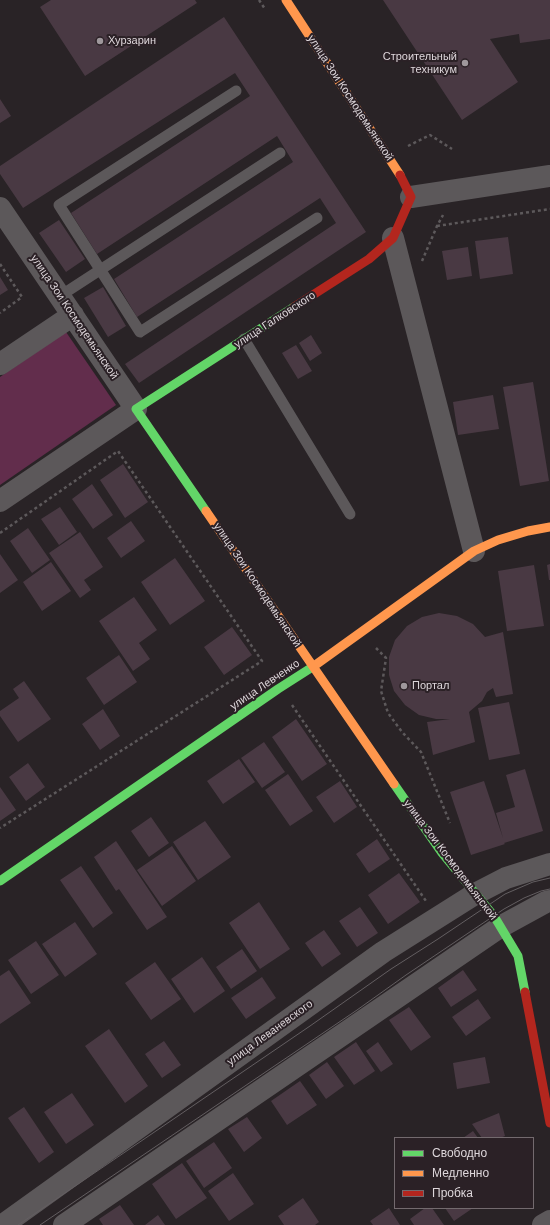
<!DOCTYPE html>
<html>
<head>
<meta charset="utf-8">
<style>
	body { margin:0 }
	#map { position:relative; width:550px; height:1225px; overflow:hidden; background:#292326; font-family:Helvetica,sans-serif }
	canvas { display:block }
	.legend { position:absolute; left:394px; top:1137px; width:140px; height:72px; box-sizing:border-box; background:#2b2126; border:1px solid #736a6e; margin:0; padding:5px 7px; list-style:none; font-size:12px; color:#ded7db }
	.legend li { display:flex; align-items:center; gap:8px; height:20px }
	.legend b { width:20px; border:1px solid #736a6e }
</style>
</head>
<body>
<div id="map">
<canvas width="550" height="1225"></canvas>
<ul class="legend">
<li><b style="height:5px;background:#63d668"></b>Свободно</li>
<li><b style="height:5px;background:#ff974d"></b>Медленно</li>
<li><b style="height:5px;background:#b3261e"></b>Пробка</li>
</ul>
</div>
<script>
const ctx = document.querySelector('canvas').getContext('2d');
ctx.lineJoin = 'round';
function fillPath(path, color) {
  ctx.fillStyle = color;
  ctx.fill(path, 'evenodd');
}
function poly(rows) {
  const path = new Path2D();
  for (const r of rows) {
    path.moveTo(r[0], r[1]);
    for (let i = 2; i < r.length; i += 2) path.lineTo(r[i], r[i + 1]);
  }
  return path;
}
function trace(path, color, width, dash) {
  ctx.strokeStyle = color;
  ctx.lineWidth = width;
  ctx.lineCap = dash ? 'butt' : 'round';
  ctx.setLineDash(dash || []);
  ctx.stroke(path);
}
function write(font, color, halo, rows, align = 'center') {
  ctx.font = font + ' Helvetica,sans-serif';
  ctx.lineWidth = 4;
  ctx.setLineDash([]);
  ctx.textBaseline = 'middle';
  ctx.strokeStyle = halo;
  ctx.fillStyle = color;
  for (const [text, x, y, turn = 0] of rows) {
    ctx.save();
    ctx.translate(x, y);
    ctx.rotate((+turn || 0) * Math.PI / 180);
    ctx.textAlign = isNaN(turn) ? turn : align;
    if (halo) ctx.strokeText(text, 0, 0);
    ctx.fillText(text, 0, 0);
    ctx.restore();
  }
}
const green = poly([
	[66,332,116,405,0,485,0,377]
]);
const building = poly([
	[51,0,195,0,197,3,85,76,40,7],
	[383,0,550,0,550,39,520,43,519,34,490,39,518,82,462,120],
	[224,17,366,232,139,383,125,364,336,223,320,198,137,317,114,279,293,162,277,136,97,254,71,213,250,96,235,73,23,208,0,174,0,166],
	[0,99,11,116,0,123],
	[59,220,85,259,66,272,39,233],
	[508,237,513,274,480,279,475,241],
	[468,247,472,276,447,280,442,251],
	[0,277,8,290,0,295],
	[103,287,126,326,108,337,84,298],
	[311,335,322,353,310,361,299,343],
	[296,345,312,371,298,379,282,353],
	[533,382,549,481,520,486,503,387],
	[493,395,499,429,458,435,453,402],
	[123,464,148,502,125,518,100,480],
	[92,484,113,515,93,529,72,499],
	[60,507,77,532,59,545,41,519],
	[131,521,145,541,121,558,107,538],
	[28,528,50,560,32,573,10,541],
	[80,532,103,567,84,580,91,590,80,598,49,553],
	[0,554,18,580,0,593],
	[175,558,205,601,170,625,141,582],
	[51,562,71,591,42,611,23,582],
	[550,564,550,580,549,580,547,565],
	[534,565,544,626,507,631,498,571],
	[134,597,157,630,139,643,150,659,133,671,99,621],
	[439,613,457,616,473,624,485,637,503,632,513,694,496,697,493,688,487,692,482,701,469,712,475,742,433,755,427,722,450,719,436,719,419,715,405,705,394,691,389,675,389,657,395,640,407,626,422,617],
	[232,627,252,655,224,675,204,647],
	[119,655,137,682,104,705,86,678],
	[24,681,51,719,18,742,0,716,0,711,19,698,13,689],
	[509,702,520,754,489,760,478,708],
	[103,709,120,736,100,750,82,724],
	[296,719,327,764,302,781,272,737],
	[264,742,285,772,262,788,241,758],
	[239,759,255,782,223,804,207,781],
	[28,763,45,787,26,801,9,777],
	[525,769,543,831,504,843,505,844,471,855,450,792,484,781,503,838,496,813,515,807,506,775],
	[288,774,313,811,290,826,265,790],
	[340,781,357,807,334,823,316,797],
	[0,787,16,810,0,821],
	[151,817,169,843,149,857,131,831],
	[205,821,231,857,198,880,173,842],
	[377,839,390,859,369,873,356,854],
	[116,841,167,917,147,930,119,889,116,891,94,857],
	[172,846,196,881,162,906,137,870],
	[81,866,113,913,93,928,60,880],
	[399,873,420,902,388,924,368,895],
	[259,902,290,949,260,969,229,923],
	[360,907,378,933,357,947,339,921],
	[75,922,97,954,65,977,42,944],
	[324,930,341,954,322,967,305,943],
	[36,941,59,975,31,994,8,960],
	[242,949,257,971,231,989,216,967],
	[202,957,225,991,194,1013,171,979],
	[155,962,181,999,151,1020,125,983],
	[9,970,31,1003,0,1024,0,976],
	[463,970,477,990,451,1007,438,988],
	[262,977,276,998,246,1019,231,998],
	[478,999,491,1018,466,1036,452,1017],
	[409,1007,431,1037,411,1051,389,1020],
	[109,1029,148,1086,125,1103,85,1046],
	[164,1041,181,1065,162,1078,145,1054],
	[356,1042,375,1071,354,1085,334,1057],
	[378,1042,393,1064,381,1072,366,1051],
	[485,1057,490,1083,457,1089,453,1063],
	[327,1062,344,1086,326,1099,309,1075],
	[300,1081,317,1105,287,1125,271,1101],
	[72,1093,94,1125,66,1144,44,1112],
	[24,1107,54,1152,39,1163,8,1118],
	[499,1113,505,1136,500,1138,482,1138,472,1124],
	[247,1117,262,1138,244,1152,228,1129],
	[473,1131,478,1138,463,1138],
	[214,1142,232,1168,204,1188,186,1161],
	[182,1163,207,1198,176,1219,152,1184],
	[233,1173,254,1204,229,1221,208,1191],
	[303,1198,319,1222,315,1225,284,1225,278,1216],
	[120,1205,134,1225,103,1225,99,1219],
	[389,1208,400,1225,373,1225,370,1221],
	[425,1208,432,1208,444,1225,414,1225,410,1219],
	[445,1208,473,1208,454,1221],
	[158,1215,165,1225,145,1225]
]);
const path = poly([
	[259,0,265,9],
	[408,146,430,135,452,149],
	[437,226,550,209],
	[422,261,437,226,443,215],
	[0,264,22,297,0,313],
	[0,533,118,451,262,661,0,828],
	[376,648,386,658,381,691,388,713,402,732,421,752,450,823],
	[292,705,426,901]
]);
const lane = poly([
	[236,91,59,205,140,332,317,218],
	[60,296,280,153],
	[244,339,350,514]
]);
const street = poly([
	[411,197,550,176],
	[0,208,136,409,0,501],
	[393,238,474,551],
	[0,364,73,315],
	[3,1225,383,952,475,894,506,878,550,864],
	[64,1225,500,927,546,902,550,901],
	[543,1225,550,1221]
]);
const fast = poly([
	[206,511,136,409,294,307],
	[394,784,442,853,494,916,518,956,525,992],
	[0,881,278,689,314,666]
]);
const slow = poly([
	[286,0,400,175],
	[206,511,394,784],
	[314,666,474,551,498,540,528,531,550,527]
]);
const jam = poly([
	[294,307,369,259,393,238,411,197,400,175],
	[525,992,550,1123]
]);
const tram = poly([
	[18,1225,310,1026,391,969,438,939,505,894,533,882,550,878],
	[40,1225,357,1010,406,975,504,909,524,898,541,891,550,889]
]);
const markers = [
	[100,41,4,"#9f989c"],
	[465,63,4,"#9f989c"],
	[404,686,4,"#9f989c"]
];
const poiNames = [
	["Хурзарин",108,41],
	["Строительный",457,57,"right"],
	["техникум",457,70,"right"],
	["Портал",412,686]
];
const streetNames = [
	["улица Зои Космодемьянской",350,98,57],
	["улица Зои Космодемьянской",74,317,56],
	["улица Галковского",275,320,-33],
	["улица Зои Космодемьянской",257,585,56],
	["улица Левченко",265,685,-34],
	["улица Зои Космодемьянской",450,860,53],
	["улица Леваневского",270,1033,-36]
];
fillPath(green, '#622d4c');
fillPath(building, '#493943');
trace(path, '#5d595b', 2.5, [3, 3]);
trace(lane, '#5c585a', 11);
trace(street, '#5c585a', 22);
trace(fast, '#63d668', 9);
trace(slow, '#ff974d', 9);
trace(jam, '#b3261e', 9);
trace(tram, '#635e61', 1);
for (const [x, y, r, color] of markers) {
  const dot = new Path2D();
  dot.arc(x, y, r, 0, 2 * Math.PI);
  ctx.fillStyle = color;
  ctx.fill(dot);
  trace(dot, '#2b2126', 1.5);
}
write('11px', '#ded7db', '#2b2126', poiNames, 'left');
write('11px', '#ded7db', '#2b2126', streetNames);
</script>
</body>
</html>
